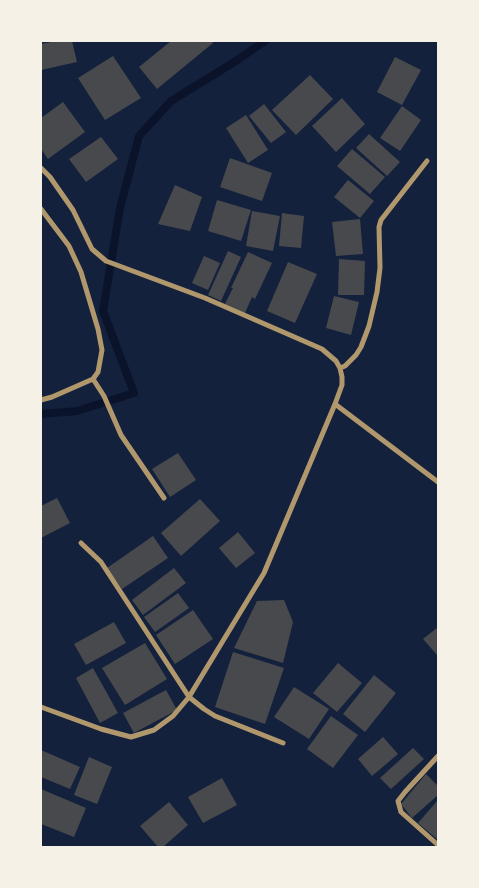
<!DOCTYPE html>
<html>
<head>
<meta charset="utf-8">
<style>
	body { margin:0 }
	#map { position:relative; width:479px; height:888px; overflow:hidden; background:#14213d; font-family:Ubuntu,sans-serif }
	canvas { display:block }
	.frame { position:absolute; inset:0; border:42px solid #f6f1e7; pointer-events:none }
</style>
</head>
<body>
<div id="map">
<canvas width="479" height="888"></canvas>
<div class="frame"></div>
</div>
<script>
const ctx = document.querySelector('canvas').getContext('2d');
ctx.lineJoin = 'round';
function poly(rows) {
  const path = new Path2D();
  for (const r of rows) {
    path.moveTo(r[0], r[1]);
    for (let i = 2; i < r.length; i += 2) path.lineTo(r[i], r[i + 1]);
  }
  return path;
}
function trace(path, color, width, dash) {
  ctx.strokeStyle = color;
  ctx.lineWidth = width;
  ctx.lineCap = dash ? 'butt' : 'round';
  ctx.setLineDash(dash || []);
  ctx.stroke(path);
}
function fillPath(path, color) {
  ctx.fillStyle = color;
  ctx.fill(path, 'evenodd');
}
const stream = poly([
	[41,414,77,411,134,393,103,311,120,208,139,136,171,101,236,61,265,41]
]);
const building = poly([
	[56,41,72,41,77,62,41,70,41,44],
	[171,41,212,41,213,43,157,89,139,67],
	[113,56,141,98,105,120,78,78],
	[395,57,421,70,402,105,377,92],
	[310,75,333,99,296,135,272,110],
	[342,98,365,124,336,152,312,126],
	[63,102,85,132,48,159,41,149,41,118],
	[264,104,286,132,271,143,249,116],
	[402,106,421,120,400,151,380,138],
	[246,115,268,150,248,163,226,128],
	[369,134,400,162,387,176,356,148],
	[101,137,118,159,86,182,69,159],
	[352,149,385,177,370,194,337,166],
	[230,158,272,173,262,201,220,187],
	[348,180,374,201,360,218,334,197],
	[175,185,202,197,190,231,158,224],
	[217,200,251,210,241,241,208,231],
	[252,211,280,216,273,251,246,246],
	[282,213,304,216,301,248,279,246],
	[360,219,363,254,336,256,332,222],
	[228,251,241,257,221,301,208,295],
	[248,252,272,263,255,299,252,297,245,313,225,304,233,288,231,288],
	[204,256,220,263,208,290,192,283],
	[339,259,365,261,364,295,338,295],
	[288,262,317,274,295,323,267,311],
	[334,296,359,302,351,335,326,328],
	[178,453,196,480,170,497,152,469],
	[57,498,70,523,41,538,41,506],
	[200,499,220,521,181,556,161,533],
	[238,532,255,553,236,568,219,548],
	[153,536,168,558,122,589,107,568],
	[174,568,186,583,143,615,132,600],
	[178,593,189,608,155,632,144,617],
	[284,600,293,622,283,663,234,648,257,601],
	[193,610,213,639,175,664,156,635],
	[114,622,126,643,86,665,74,644],
	[438,627,438,656,423,639],
	[145,643,167,679,125,705,102,668],
	[233,652,284,668,265,724,215,707],
	[338,663,362,683,337,712,313,693],
	[93,668,118,713,100,723,76,678],
	[374,675,396,693,365,732,343,714],
	[294,687,329,709,309,739,274,717],
	[166,690,177,710,134,733,123,713],
	[331,716,358,735,333,768,307,749],
	[383,737,398,754,372,776,358,759],
	[413,748,424,759,391,789,380,778],
	[41,750,80,767,70,789,41,777],
	[89,757,112,767,97,804,74,795],
	[426,774,438,786,438,795,412,818,401,804],
	[222,778,237,805,203,823,188,797],
	[41,789,86,808,74,837,41,824],
	[438,800,438,840,418,823],
	[169,802,188,825,163,847,158,847,140,826]
]);
const minor = poly([
	[41,168,50,177,73,210,92,249,106,261,205,298,322,349,336,361,340,368,342,377,342,385,335,404,264,573,189,697,173,716,154,730,131,737,101,729,41,707],
	[41,209,69,246,81,272,98,329,102,350,98,372,93,379,52,397,41,400],
	[340,368,345,366,356,355,361,347,369,326,377,292,380,268,379,227,381,220,427,161],
	[93,379,104,396,121,435,164,498],
	[335,404,438,482],
	[81,543,101,562,189,697,204,709,215,716,283,743],
	[438,756,405,792,398,801,401,812,438,845]
]);
trace(stream, '#0b132b', 8);
fillPath(building, '#48494c');
trace(minor, '#b1986c', 5);
</script>
</body>
</html>
